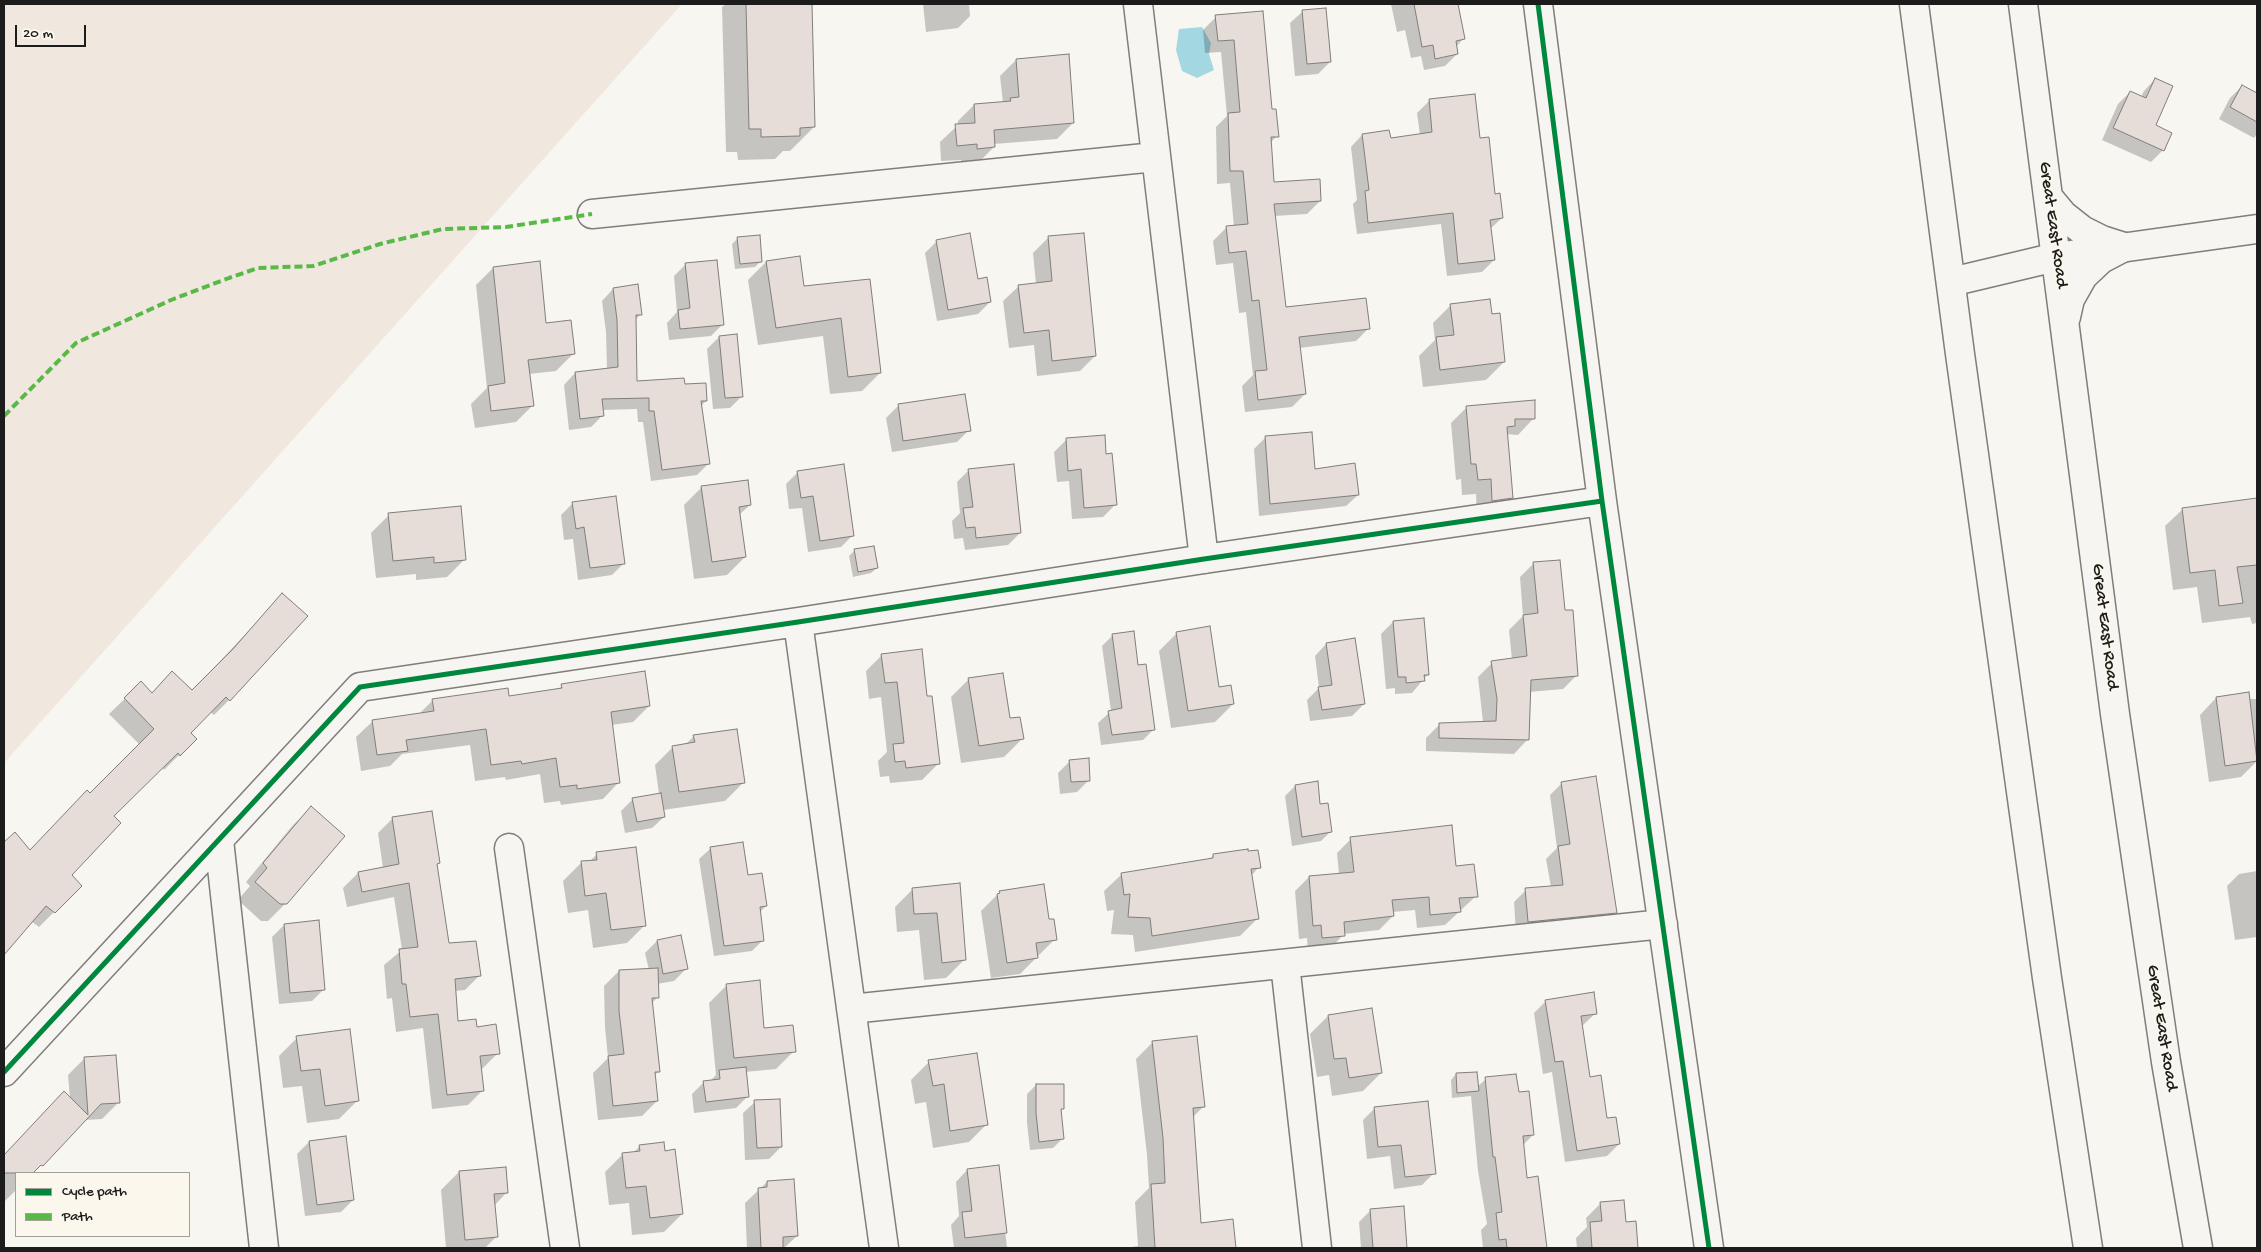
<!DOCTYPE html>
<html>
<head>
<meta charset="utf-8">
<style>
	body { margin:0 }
	#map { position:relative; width:2261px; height:1252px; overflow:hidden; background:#f8f6f0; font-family:"Gochi Hand",sans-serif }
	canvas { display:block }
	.frame { position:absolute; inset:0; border:5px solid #1c1c1c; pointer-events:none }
	.legend { position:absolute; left:15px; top:1172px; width:175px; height:65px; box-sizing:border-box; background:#fbf7ec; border:1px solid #a29f99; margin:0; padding:6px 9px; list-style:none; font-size:15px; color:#1c1c1c }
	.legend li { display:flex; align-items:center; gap:10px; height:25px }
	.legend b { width:25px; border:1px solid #a29f99 }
	.scale { position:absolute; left:15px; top:25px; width:71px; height:22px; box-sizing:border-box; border:2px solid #1c1c1c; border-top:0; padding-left:6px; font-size:15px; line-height:18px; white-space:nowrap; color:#1c1c1c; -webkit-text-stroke:4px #fbf7ec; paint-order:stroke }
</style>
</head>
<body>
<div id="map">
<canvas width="2261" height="1252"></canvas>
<div class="frame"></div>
<ul class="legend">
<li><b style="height:6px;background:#00873e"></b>Cycle path</li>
<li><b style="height:6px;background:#58b947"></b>Path</li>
</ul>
<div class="scale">20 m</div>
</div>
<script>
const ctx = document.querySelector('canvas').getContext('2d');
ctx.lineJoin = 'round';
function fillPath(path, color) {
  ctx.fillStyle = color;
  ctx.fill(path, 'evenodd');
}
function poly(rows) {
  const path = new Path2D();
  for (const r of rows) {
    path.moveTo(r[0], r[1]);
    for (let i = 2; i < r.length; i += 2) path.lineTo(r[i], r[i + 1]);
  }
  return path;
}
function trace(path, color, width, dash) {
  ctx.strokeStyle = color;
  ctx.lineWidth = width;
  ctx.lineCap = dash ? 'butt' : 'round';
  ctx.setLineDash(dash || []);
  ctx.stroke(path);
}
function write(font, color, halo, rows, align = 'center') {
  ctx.font = font + ' "Gochi Hand",sans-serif';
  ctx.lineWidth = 4.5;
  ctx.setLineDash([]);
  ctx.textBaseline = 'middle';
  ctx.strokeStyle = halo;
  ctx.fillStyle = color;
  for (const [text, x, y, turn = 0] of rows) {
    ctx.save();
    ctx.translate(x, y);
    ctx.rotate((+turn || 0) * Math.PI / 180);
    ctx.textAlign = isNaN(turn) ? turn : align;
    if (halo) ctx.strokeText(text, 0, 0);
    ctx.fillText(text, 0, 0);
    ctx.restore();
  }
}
const built = poly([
	[4,4,682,4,4,763]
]);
const water = poly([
	[1202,27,1211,43,1209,54,1214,70,1197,78,1182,71,1176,50,1179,29]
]);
const shadow = poly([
	[726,4,811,4,814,127,790,151,783,151,775,159,738,160,737,152,726,152,722,7],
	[923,4,969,4,970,16,958,28,926,32],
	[1391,4,1457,4,1463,39,1456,47,1457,54,1445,66,1424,70,1421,56,1411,58,1405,30,1397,32],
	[1302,12,1330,62,1318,74,1295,76,1290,23],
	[1262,13,1270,110,1277,136,1270,143,1273,183,1320,201,1307,214,1274,216,1285,309,1369,328,1356,341,1299,348,1305,394,1292,407,1245,412,1242,386,1253,375,1246,312,1239,313,1233,263,1216,265,1213,241,1226,228,1234,227,1230,183,1217,184,1216,127,1227,116,1221,52,1205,53,1203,30,1216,17],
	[1016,60,1073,123,1057,139,994,144,994,147,978,163,961,164,961,160,941,161,940,142,958,125,958,121,974,105,1003,103,1000,76],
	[2155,79,2154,126,2163,150,2151,162,2102,140,2118,104,2130,92,2141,97,2144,91],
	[2242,86,2257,94,2257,134,2254,138,2219,119,2230,98],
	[1429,101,1479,140,1502,218,1490,229,1494,260,1482,272,1447,276,1441,224,1357,234,1353,204,1357,200,1351,147,1362,135,1390,139,1420,135,1417,113],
	[1049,237,1095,356,1080,371,1037,376,1034,345,1009,348,1003,301,1019,286,1036,284,1033,253],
	[738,238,761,261,755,267,735,269,732,244],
	[937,241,977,280,990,302,978,314,937,321,925,253],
	[766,262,803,287,869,280,880,373,862,391,830,394,823,336,758,345,748,280],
	[686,264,723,324,711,336,669,340,667,323,677,312,674,276],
	[493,268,573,354,556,371,529,374,533,405,516,422,475,428,471,404,487,388,476,285],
	[613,289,641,314,635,320,636,382,683,385,706,401,701,406,709,463,697,475,651,481,643,422,638,422,637,409,602,410,603,415,591,427,569,430,564,385,575,373,607,370,606,332,602,301],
	[1451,305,1491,315,1504,362,1486,380,1423,387,1419,356,1435,340,1433,323],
	[719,337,742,396,730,408,713,409,707,349],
	[898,406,969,430,957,442,892,452,886,418],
	[1467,407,1533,419,1518,435,1506,434,1511,498,1495,514,1477,516,1476,494,1462,495,1461,479,1456,480,1451,423],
	[1266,437,1314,470,1358,495,1346,506,1259,516,1254,449],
	[1066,440,1115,505,1103,517,1072,519,1069,481,1057,482,1054,452],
	[969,470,1020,533,1008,545,965,550,963,538,954,539,952,521,960,513,957,482],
	[798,472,853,535,841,547,808,552,802,508,789,509,786,484],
	[702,487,750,505,739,515,745,557,727,575,694,579,684,505],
	[2257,500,2257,623,2252,624,2250,617,2202,623,2197,587,2173,590,2165,526,2183,509],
	[573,503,624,563,612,575,578,580,573,539,564,540,561,515],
	[389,515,465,559,447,577,416,580,416,574,376,578,371,533],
	[855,550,877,568,871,573,853,577,849,556],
	[1534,563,1564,612,1577,675,1563,689,1529,692,1528,739,1514,754,1426,751,1426,738,1440,724,1483,722,1478,677,1492,663,1512,660,1509,630,1523,616,1520,577],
	[282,595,306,616,229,700,214,715,210,712,189,733,195,739,164,770,162,767,112,816,70,875,80,886,39,927,31,921,4,951,4,844,15,834,29,851,140,745,109,714,141,683,151,694,192,691],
	[1423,619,1428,674,1412,693,1395,694,1395,688,1386,689,1381,634,1393,622],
	[1177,633,1218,689,1233,704,1215,722,1171,728,1159,651],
	[1113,635,1137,667,1154,729,1143,740,1101,745,1098,723,1111,711,1102,646],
	[1326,644,1364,704,1352,716,1310,721,1307,700,1319,688,1315,656],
	[882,655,926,698,938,764,922,780,890,783,889,776,880,777,878,761,887,752,881,697,869,699,866,671],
	[969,679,1009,720,1022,739,1004,757,961,763,951,697],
	[562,686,649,706,633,722,611,725,619,782,603,799,561,805,560,801,544,803,540,774,506,780,505,777,475,781,470,745,402,754,390,766,361,771,356,737,373,721,419,714,433,700,508,697,558,689],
	[2216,698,2257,699,2257,746,2255,746,2257,761,2241,777,2209,782,2200,715],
	[694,736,743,783,725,801,663,810,664,817,652,828,625,833,621,811,633,799,659,794,655,765,673,747,685,745],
	[1070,761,1089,780,1077,792,1060,794,1058,773],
	[1562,783,1616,913,1604,925,1516,934,1514,902,1526,890,1551,887,1546,859,1557,848,1550,795],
	[1295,786,1319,805,1331,831,1321,841,1292,846,1285,796],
	[311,808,286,903,268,921,261,921,238,900,250,886,246,882,293,825],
	[393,818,439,863,436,865,448,945,480,975,465,990,455,991,456,1022,475,1028,498,1053,483,1068,481,1069,483,1090,468,1105,432,1109,423,1028,396,1032,392,998,387,999,384,965,402,950,394,897,347,907,343,888,358,873,383,868,378,833],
	[1351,839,1455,867,1476,896,1445,925,1417,928,1415,910,1392,912,1393,916,1379,930,1344,934,1330,949,1308,951,1307,938,1299,939,1295,891,1309,877,1339,874,1337,853],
	[742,843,747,877,766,906,760,912,763,940,752,951,714,956,699,859,710,849],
	[597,854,645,925,627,943,593,948,588,910,568,913,563,881,581,863,589,862],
	[1213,856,1259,867,1251,876,1257,919,1240,936,1135,952,1133,935,1111,934,1114,910,1107,911,1104,891,1122,874,1209,860],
	[2257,871,2257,937,2235,940,2227,886,2239,874],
	[959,885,964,960,946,978,924,980,919,930,897,932,895,907,913,889],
	[1000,892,1048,921,1055,939,1020,974,991,978,981,911],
	[284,925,324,989,312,1001,279,1004,272,937],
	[657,941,686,969,674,981,657,984,657,998,651,1004,659,1071,654,1076,657,1101,642,1116,598,1120,593,1073,608,1058,605,1027,604,986,619,971,649,970,645,953],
	[727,985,763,1030,794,1051,776,1069,745,1072,748,1096,736,1108,694,1113,692,1094,704,1082,710,1081,716,1075,709,1003],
	[1546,1001,1596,1013,1582,1026,1589,1078,1606,1120,1619,1144,1607,1156,1565,1162,1552,1072,1543,1074,1534,1013],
	[1328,1016,1381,1073,1363,1091,1332,1096,1329,1075,1317,1077,1310,1034],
	[297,1038,357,1101,339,1119,307,1123,302,1086,283,1088,279,1056],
	[1153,1042,1204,1106,1192,1118,1200,1224,1232,1220,1235,1248,1125,1248,1138,1246,1135,1202,1149,1188,1147,1155,1136,1059],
	[84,1059,119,1102,102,1119,84,1120,32,1173,16,1173,16,1190,4,1202,4,1156,47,1109,70,1099,68,1075],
	[929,1062,987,1124,969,1142,933,1148,926,1102,915,1104,911,1080],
	[1456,1074,1477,1087,1486,1079,1518,1093,1533,1135,1523,1145,1526,1179,1537,1178,1546,1248,1483,1248,1481,1230,1487,1224,1478,1171,1471,1096,1452,1098,1451,1080],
	[1036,1085,1062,1108,1060,1111,1062,1139,1053,1148,1030,1150,1027,1123,1027,1094],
	[755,1102,781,1147,769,1159,745,1160,743,1113],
	[1375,1108,1434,1173,1422,1185,1394,1189,1390,1156,1367,1159,1363,1120],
	[344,1138,353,1200,341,1212,305,1216,297,1154,309,1142],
	[640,1146,664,1152,682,1214,664,1232,632,1235,629,1203,609,1205,605,1172,623,1154,633,1153],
	[998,1166,1007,1248,954,1248,951,1225,959,1216,956,1182,967,1170],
	[459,1172,507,1192,494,1206,496,1237,485,1248,446,1248,441,1190],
	[767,1182,797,1236,784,1248,747,1248,745,1203],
	[1601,1203,1625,1223,1635,1223,1637,1248,1577,1248,1576,1238,1587,1227,1586,1218],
	[1403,1208,1406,1248,1361,1248,1359,1222,1371,1210]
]);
const building = poly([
	[746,4,812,4,815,127,800,128,800,136,761,137,761,129,749,129,746,4],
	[1414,4,1458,4,1465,39,1456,41,1458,54,1435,59,1433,45,1422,47,1414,4],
	[1326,8,1331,62,1307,64,1302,10,1326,8],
	[1263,11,1272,109,1276,109,1279,137,1271,137,1274,182,1320,179,1321,201,1274,204,1286,307,1366,298,1370,329,1299,337,1306,394,1258,400,1255,371,1267,370,1259,300,1252,301,1246,251,1229,253,1226,226,1248,224,1243,171,1230,171,1228,113,1240,112,1234,40,1218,41,1215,15,1263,11],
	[1069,54,1074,123,994,130,995,147,977,149,977,144,957,146,955,124,975,123,974,104,1011,101,1010,98,1019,97,1016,59,1069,54],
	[2155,78,2173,86,2156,125,2172,133,2164,151,2113,128,2130,91,2146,98,2155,78],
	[2242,85,2257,93,2257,122,2230,107,2242,85],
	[1475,94,1480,138,1489,137,1495,194,1500,193,1503,218,1490,220,1495,260,1458,264,1453,213,1368,223,1365,191,1369,190,1362,134,1389,130,1391,138,1432,132,1429,99,1475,94],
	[970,233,978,279,987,277,991,302,948,310,936,240,970,233],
	[1084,233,1096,356,1052,361,1049,330,1024,333,1018,285,1052,281,1048,236,1084,233],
	[760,235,762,262,740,264,737,237,760,235],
	[800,256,804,286,870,279,881,373,848,377,841,318,776,328,766,261,800,256],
	[717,260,724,325,680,329,678,310,690,308,685,263,717,260],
	[540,261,546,323,571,320,575,354,528,360,534,406,491,411,488,386,505,383,493,267,540,261],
	[638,284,642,315,636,315,637,381,684,378,685,384,706,383,707,401,701,401,710,464,662,470,654,411,649,411,649,398,602,399,604,416,580,419,575,372,618,367,617,320,613,288,638,284],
	[1490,299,1492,314,1500,313,1505,362,1440,370,1436,337,1454,335,1450,304,1490,299],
	[737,334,743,397,725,398,719,336,737,334],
	[965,394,971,431,903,441,898,404,965,394],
	[1535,400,1535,419,1515,419,1515,426,1507,427,1513,498,1492,501,1491,479,1478,480,1476,464,1471,464,1466,406,1535,400],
	[1312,432,1315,469,1355,463,1359,495,1270,504,1265,436,1312,432],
	[1105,435,1106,454,1112,453,1117,505,1084,508,1081,469,1068,471,1066,438,1105,435],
	[844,464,854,536,820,541,813,496,801,498,797,471,844,464],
	[1014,464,1021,533,976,538,975,527,966,528,963,508,973,507,968,469,1014,464],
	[748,480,751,505,739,507,746,557,712,562,701,486,748,480],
	[616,496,625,564,590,568,584,527,576,529,572,502,616,496],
	[2257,498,2257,565,2237,567,2243,603,2219,606,2215,570,2190,573,2182,508,2257,498],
	[461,506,466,560,434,563,434,557,393,561,388,513,461,506],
	[874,546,878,568,858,572,854,549,874,546],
	[1560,560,1565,610,1573,610,1578,676,1531,680,1529,740,1439,738,1439,723,1496,721,1497,699,1491,661,1527,656,1523,615,1538,613,1533,562,1560,560],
	[282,593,308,616,230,701,226,697,191,733,197,739,180,756,178,753,114,816,121,823,72,875,82,886,55,913,46,906,4,955,4,842,15,832,30,850,87,790,90,793,154,729,124,698,141,681,152,693,172,671,192,690,233,649,282,593],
	[1424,618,1429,675,1424,675,1425,681,1406,683,1406,677,1398,677,1393,621,1424,618],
	[1210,626,1219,687,1231,685,1234,704,1188,711,1176,632,1210,626],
	[1134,631,1138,665,1146,664,1155,730,1112,735,1108,711,1122,708,1112,634,1134,631],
	[1355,638,1365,704,1322,710,1318,687,1332,685,1326,643,1355,638],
	[922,649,927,696,932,696,940,764,906,768,905,761,895,762,893,744,904,743,897,682,885,683,881,654,922,649],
	[645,671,650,706,611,712,620,783,577,789,577,785,560,787,556,758,522,764,521,761,491,765,486,729,406,740,408,751,377,755,372,720,434,711,432,699,508,688,509,696,562,688,561,684,645,671],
	[1003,673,1010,718,1020,717,1024,739,979,746,968,678,1003,673],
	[2249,692,2257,761,2225,766,2216,697,2249,692],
	[737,729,745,783,679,792,672,746,695,742,693,735,737,729],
	[1089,758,1090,781,1071,782,1069,760,1089,758],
	[1596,776,1617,913,1528,922,1525,888,1563,885,1558,846,1570,844,1561,782,1596,776],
	[1318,781,1320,804,1328,803,1332,832,1302,837,1295,785,1318,781],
	[661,793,665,817,637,822,632,798,661,793],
	[311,806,345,836,287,904,280,904,255,882,267,868,263,863,311,806],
	[432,811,440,863,437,864,449,943,476,941,481,976,455,979,458,1021,476,1019,477,1027,496,1024,500,1054,480,1056,484,1091,447,1095,438,1014,410,1017,406,984,402,984,399,949,418,947,409,883,362,892,358,872,399,864,392,817,432,811],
	[1452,825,1456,866,1474,864,1478,897,1459,898,1461,912,1430,915,1429,897,1392,900,1394,916,1344,922,1345,936,1322,938,1321,925,1313,926,1309,876,1354,872,1350,837,1452,825],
	[743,842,748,875,762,873,767,906,760,907,764,941,724,946,710,847,743,842],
	[636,847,646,926,611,930,606,893,585,896,581,861,597,860,596,852,636,847],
	[1248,849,1248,851,1258,850,1261,868,1251,869,1259,919,1152,936,1150,918,1128,917,1130,894,1124,895,1121,873,1213,858,1213,854,1248,849],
	[960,883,966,960,942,963,937,913,914,914,912,888,960,883],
	[1044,884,1049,919,1054,919,1057,940,1036,943,1038,958,1007,963,997,894,1000,893,999,891,1044,884],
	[319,920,325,990,290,993,284,924,319,920],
	[681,935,688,969,663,974,657,940,681,935],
	[658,968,659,998,652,998,660,1072,655,1072,658,1101,613,1106,608,1056,624,1054,619,1011,619,970,658,968],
	[760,980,764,1028,793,1025,796,1052,734,1058,726,984,760,980],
	[1594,992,1597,1014,1581,1016,1590,1077,1601,1075,1607,1118,1616,1117,1620,1144,1577,1151,1563,1061,1555,1062,1545,1000,1594,992],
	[1372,1008,1382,1073,1349,1078,1346,1058,1334,1059,1328,1015,1372,1008],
	[350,1029,359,1101,325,1106,320,1069,301,1071,296,1036,350,1029],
	[1197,1036,1205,1107,1193,1108,1201,1223,1233,1219,1236,1248,1155,1248,1151,1184,1165,1183,1163,1138,1152,1041,1197,1036],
	[977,1053,988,1125,950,1131,944,1084,933,1086,928,1060,977,1053],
	[116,1055,120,1103,101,1104,43,1166,41,1165,33,1173,4,1173,4,1155,64,1091,88,1115,84,1057,116,1055],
	[746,1067,749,1097,706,1102,703,1081,720,1079,719,1070,746,1067],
	[1477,1072,1479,1091,1457,1093,1456,1073,1477,1072],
	[1516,1074,1519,1092,1529,1091,1534,1135,1523,1136,1527,1178,1538,1176,1547,1248,1507,1248,1506,1239,1499,1240,1496,1213,1502,1212,1495,1157,1493,1157,1485,1077,1516,1074],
	[1036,1084,1064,1084,1064,1109,1061,1109,1064,1139,1039,1142,1036,1113,1036,1084],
	[780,1099,782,1147,757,1148,754,1100,780,1099],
	[1428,1101,1436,1174,1405,1177,1401,1145,1378,1147,1374,1107,1428,1101],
	[346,1136,354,1200,317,1205,309,1141,346,1136],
	[664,1142,665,1151,675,1149,683,1214,650,1218,646,1186,626,1188,622,1153,640,1151,639,1145,664,1142],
	[999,1165,1007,1233,965,1238,962,1212,972,1211,967,1169,999,1165],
	[506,1167,508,1193,494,1194,498,1237,465,1240,459,1171,506,1167],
	[794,1179,798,1236,783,1237,783,1248,761,1248,758,1188,767,1187,767,1181,794,1179],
	[1624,1200,1626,1222,1636,1221,1638,1248,1592,1248,1590,1222,1602,1221,1600,1202,1624,1200],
	[1404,1206,1407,1248,1373,1248,1370,1209,1404,1206]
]);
const minor = poly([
	[1138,4,1204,559],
	[1538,4,1602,501,1709,1248],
	[592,214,1155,157],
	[1951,282,2056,257,2257,229],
	[798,622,884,1248],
	[219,840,264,1248],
	[509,848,565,1248],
	[1285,964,1317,1248],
	[851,1009,1663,924],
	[4,1072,360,687,798,622,1204,559,1602,501]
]);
const major = poly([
	[1914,4,1960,354,2047,978,2088,1248],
	[2023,4,2115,714,2166,1062,2198,1248],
	[2048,197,2063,215,2082,230,2102,240,2124,247],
	[2066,317,2070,299,2083,276,2101,259,2124,247]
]);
const quiet = poly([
	[4,416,76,343,171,300,229,278,258,268,313,266,380,244,443,229,506,227,592,214]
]);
const cycleway = poly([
	[1538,4,1602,501,1709,1248],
	[4,1072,360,687,798,622,1204,559,1602,501]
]);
const streetNames = [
	["Great East Road",2052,225,82],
	["Great East Road",2104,627,83],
	["Great East Road",2161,1028,81]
];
fillPath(built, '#f0e7df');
fillPath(water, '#a3d8e3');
fillPath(shadow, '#0003');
fillPath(building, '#e6dcd8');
trace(building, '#7f7e7b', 1);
trace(minor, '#7f7e7b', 31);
trace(major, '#7f7e7b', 31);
trace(minor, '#f6f5f1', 28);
trace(major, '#f6f5f1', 28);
trace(quiet, '#58b947', 4, [8, 4]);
trace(cycleway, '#00873e', 5);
write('18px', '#1c1c1c', '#fbf7ec', streetNames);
</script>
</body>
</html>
